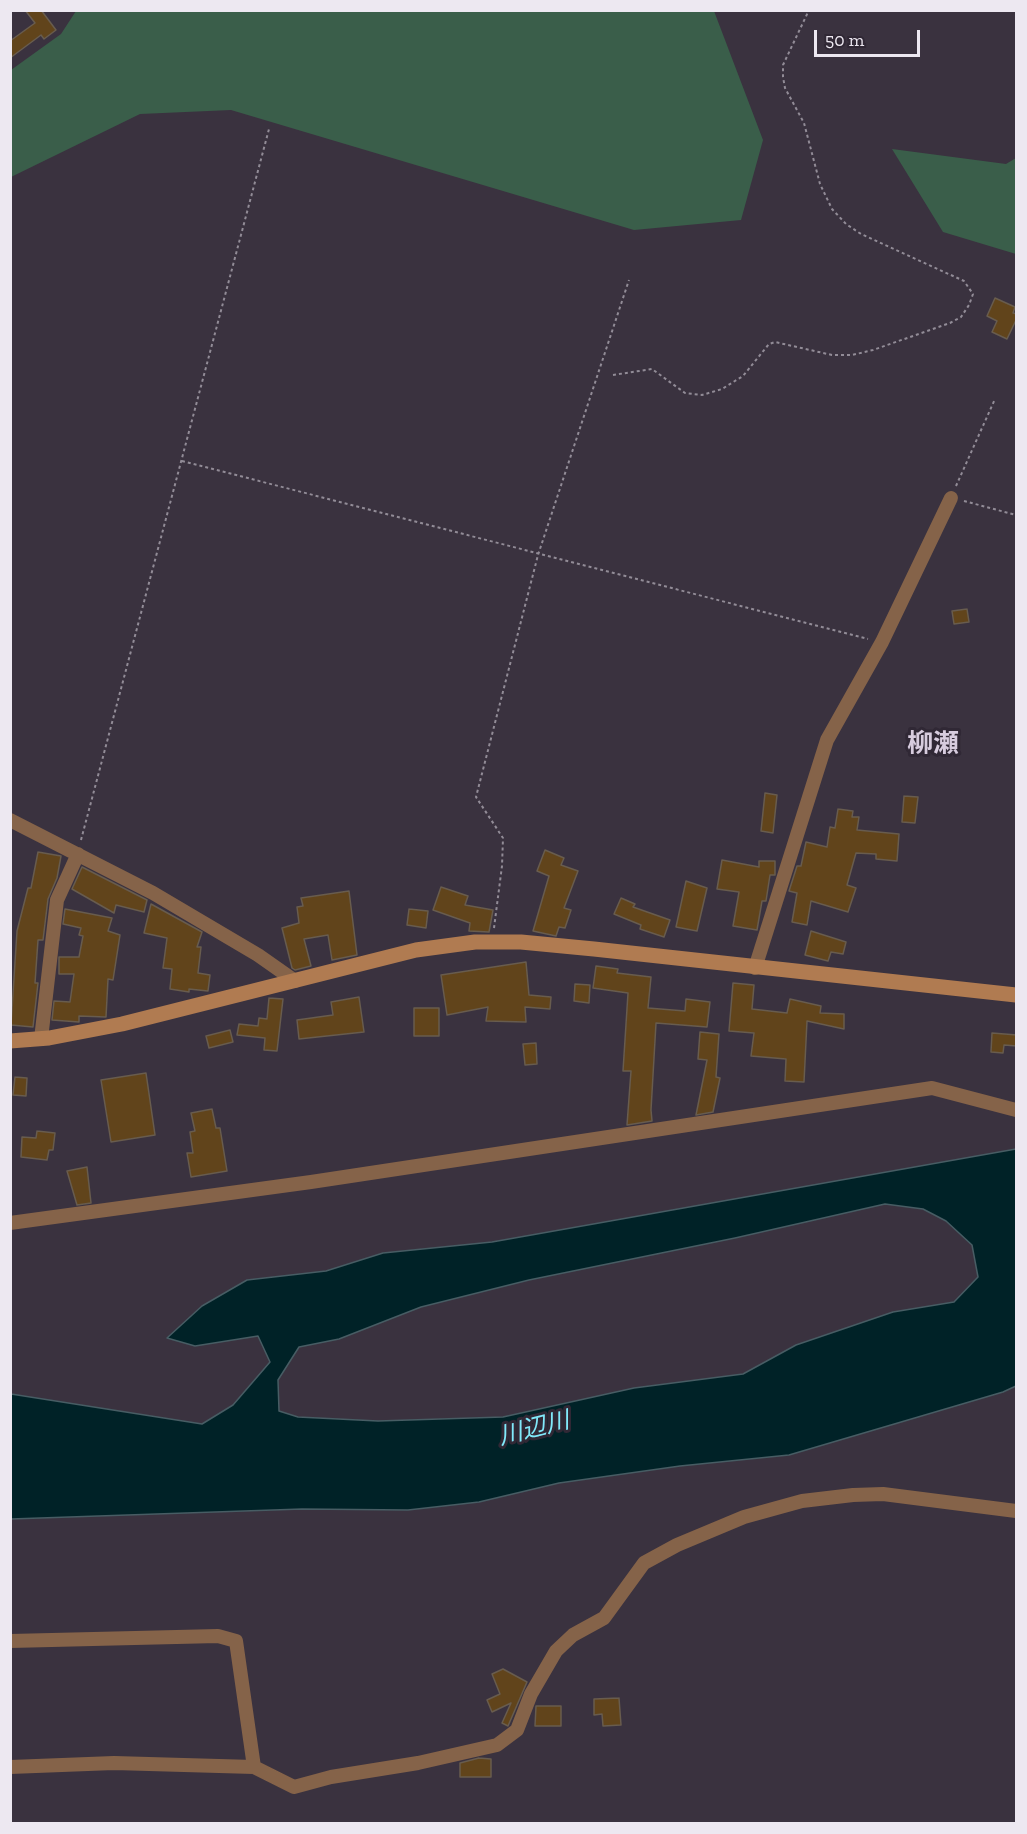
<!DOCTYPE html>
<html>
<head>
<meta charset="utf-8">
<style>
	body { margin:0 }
	#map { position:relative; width:1027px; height:1834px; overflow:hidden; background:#3a323f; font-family:"Zilla Slab",serif }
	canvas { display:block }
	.frame { position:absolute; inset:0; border:12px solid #ede8f1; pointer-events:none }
	.scale { position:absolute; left:814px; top:30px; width:106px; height:27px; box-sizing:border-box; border:3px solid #ede8f1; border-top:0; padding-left:8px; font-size:18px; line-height:21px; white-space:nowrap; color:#ede8f1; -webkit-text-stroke:4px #302835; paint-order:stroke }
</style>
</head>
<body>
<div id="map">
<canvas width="1027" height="1834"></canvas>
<div class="frame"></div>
<div class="scale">50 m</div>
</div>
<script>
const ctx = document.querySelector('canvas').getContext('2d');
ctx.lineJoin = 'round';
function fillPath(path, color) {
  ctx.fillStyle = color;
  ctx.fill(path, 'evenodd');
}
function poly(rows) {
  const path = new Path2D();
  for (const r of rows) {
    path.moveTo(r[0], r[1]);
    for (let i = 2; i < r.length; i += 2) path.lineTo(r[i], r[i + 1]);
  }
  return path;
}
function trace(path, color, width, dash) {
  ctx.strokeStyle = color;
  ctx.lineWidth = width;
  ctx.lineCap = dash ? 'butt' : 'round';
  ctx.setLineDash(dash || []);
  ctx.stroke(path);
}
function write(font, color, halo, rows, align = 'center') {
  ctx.font = font + ' "Zilla Slab","Noto Sans JP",serif';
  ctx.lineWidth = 6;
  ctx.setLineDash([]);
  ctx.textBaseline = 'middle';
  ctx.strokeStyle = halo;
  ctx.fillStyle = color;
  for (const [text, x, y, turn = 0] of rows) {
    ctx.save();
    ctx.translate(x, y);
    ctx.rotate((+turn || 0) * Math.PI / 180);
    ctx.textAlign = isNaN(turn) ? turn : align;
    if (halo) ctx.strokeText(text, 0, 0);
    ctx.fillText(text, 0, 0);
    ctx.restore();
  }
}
const green = poly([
	[76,11,714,11,763,140,741,220,634,230,231,110,140,114,11,177,11,70,61,34],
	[892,149,1006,164,1016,158,1016,254,943,232]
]);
const water = poly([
	[1016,1149,1016,1386,1003,1392,789,1455,680,1466,559,1483,479,1502,408,1510,302,1509,11,1519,11,1394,202,1424,233,1405,270,1362,258,1336,195,1346,167,1338,202,1306,247,1280,326,1271,383,1253,492,1242,1016,1149],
	[885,1204,923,1209,946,1221,972,1245,978,1277,954,1302,893,1312,796,1345,743,1374,634,1388,503,1417,378,1421,298,1417,279,1411,278,1380,299,1347,339,1339,421,1307,529,1280,735,1238,885,1204]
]);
const building = poly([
	[25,10,41,10,56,30,44,39,41,35,10,58,10,41,35,23,25,10],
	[995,298,1015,307,1013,313,1017,314,1017,318,1007,339,992,332,997,321,987,316,995,298],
	[967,609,969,622,954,624,952,611,967,609],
	[765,793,777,795,773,833,761,831,765,793],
	[904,796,918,797,915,823,902,822,904,796],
	[838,809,853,811,852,817,859,817,857,830,899,834,897,861,876,859,876,854,856,853,847,885,856,888,848,912,811,901,807,925,792,922,797,893,789,891,797,866,801,866,806,842,827,847,830,827,835,828,838,809],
	[545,850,564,858,561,865,578,871,564,908,571,910,565,928,559,927,556,936,533,931,549,876,537,871,545,850],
	[38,852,61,856,57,878,48,899,43,940,38,940,35,983,38,983,33,1027,11,1025,17,931,28,888,31,888,38,852],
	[722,860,759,867,759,861,775,861,775,875,770,875,766,901,762,901,757,930,733,926,739,892,717,889,722,860],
	[82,867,147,900,144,912,116,905,114,913,72,889,82,867],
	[686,881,707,888,697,931,676,927,686,881],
	[441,887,468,896,465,905,493,910,489,932,469,931,470,923,433,910,441,887],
	[349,891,357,955,332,960,328,935,304,939,311,966,295,970,292,968,282,928,299,923,297,907,303,906,301,898,349,891],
	[621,898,635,904,633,907,670,920,664,937,640,929,641,925,614,914,621,898],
	[151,904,202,932,197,947,201,947,198,973,210,975,208,991,189,989,189,992,170,989,172,969,163,968,167,938,144,933,151,904],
	[65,909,112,918,108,931,120,935,113,980,108,979,106,1017,79,1016,79,1022,52,1020,54,1001,70,1002,74,974,59,974,59,957,79,957,83,936,79,935,81,928,63,924,65,909],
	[409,909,428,911,426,928,407,925,409,909],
	[811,931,846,942,843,954,831,952,828,961,805,955,811,931],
	[526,962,529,995,551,997,550,1009,525,1007,526,1022,486,1021,488,1007,447,1015,441,975,526,962],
	[596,966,618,969,617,973,651,977,648,1008,685,1011,686,999,710,1002,707,1027,656,1023,651,1110,652,1121,627,1125,631,1071,623,1071,628,993,593,988,596,966],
	[733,983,754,985,752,1009,787,1013,790,999,821,1006,820,1013,844,1014,844,1029,807,1021,804,1082,785,1081,786,1059,751,1056,754,1033,729,1031,733,983],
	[575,984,590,985,589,1003,574,1001,575,984],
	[359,997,364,1032,299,1039,297,1020,333,1015,331,1002,359,997],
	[269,998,283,999,277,1051,264,1050,265,1038,237,1035,239,1024,258,1026,259,1018,267,1019,269,998],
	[414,1008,439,1008,439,1036,414,1036,414,1008],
	[230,1030,233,1042,209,1048,206,1036,230,1030],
	[700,1032,719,1034,716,1077,720,1078,713,1112,696,1115,707,1060,698,1059,700,1032],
	[992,1033,1017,1035,1017,1046,1004,1045,1003,1053,991,1052,992,1033],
	[536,1043,537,1064,525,1065,523,1044,536,1043],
	[146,1073,155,1135,111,1142,101,1080,146,1073],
	[15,1077,27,1078,26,1096,13,1095,15,1077],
	[212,1109,216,1128,220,1128,227,1171,191,1177,187,1153,193,1153,190,1132,195,1131,191,1113,212,1109],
	[37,1131,55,1133,53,1150,49,1150,47,1160,21,1157,22,1137,36,1138,37,1131],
	[87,1167,91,1203,77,1205,67,1171,87,1167],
	[503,1669,527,1682,508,1726,502,1723,511,1703,492,1712,487,1700,500,1694,492,1674,503,1669],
	[619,1698,621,1725,603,1726,602,1714,594,1715,594,1699,619,1698],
	[536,1706,561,1706,561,1726,535,1726,536,1706],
	[479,1758,491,1759,491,1777,460,1777,460,1763,479,1758]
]);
const path = poly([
	[613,375,652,369,685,393,702,395,722,389,743,376,769,344,775,342,832,355,852,355,873,350,950,323,961,317,969,305,973,294,964,281,861,234,846,224,832,209,820,184,804,123,785,88,783,77,783,65,809,10],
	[182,461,868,639],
	[956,486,995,399],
	[964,501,1016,515],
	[81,840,269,129],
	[494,928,502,866,503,838,476,797,538,555,629,280]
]);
const street = poly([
	[10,820,153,893,258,955,295,981],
	[755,968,827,740,882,642,951,498],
	[41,1039,57,900,78,854],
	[10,1223,311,1182,932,1088,1016,1110],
	[10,1641,218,1636,236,1641,254,1767],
	[10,1767,114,1763,254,1767,294,1787,331,1777,418,1763,497,1745,517,1730,531,1694,556,1651,573,1635,604,1618,644,1563,677,1545,744,1517,802,1501,853,1495,883,1494,1016,1511]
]);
const secondary = poly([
	[10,1041,49,1038,122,1024,416,950,475,942,521,942,594,949,1016,995]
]);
const waterNames = [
	["川辺川",534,1429,-14]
];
const quarterNames = [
	["柳瀬",933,745]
];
fillPath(green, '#3a5e4a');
fillPath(water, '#002227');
trace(water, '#475d64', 1.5);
fillPath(building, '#61441b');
trace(building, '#685c4e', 1.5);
trace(path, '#928c97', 2, [3, 3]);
trace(street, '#856349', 14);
trace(secondary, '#b07b51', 15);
write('italic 24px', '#81e9fa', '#302835', waterNames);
write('bold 26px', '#d7ccde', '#302835', quarterNames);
</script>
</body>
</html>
